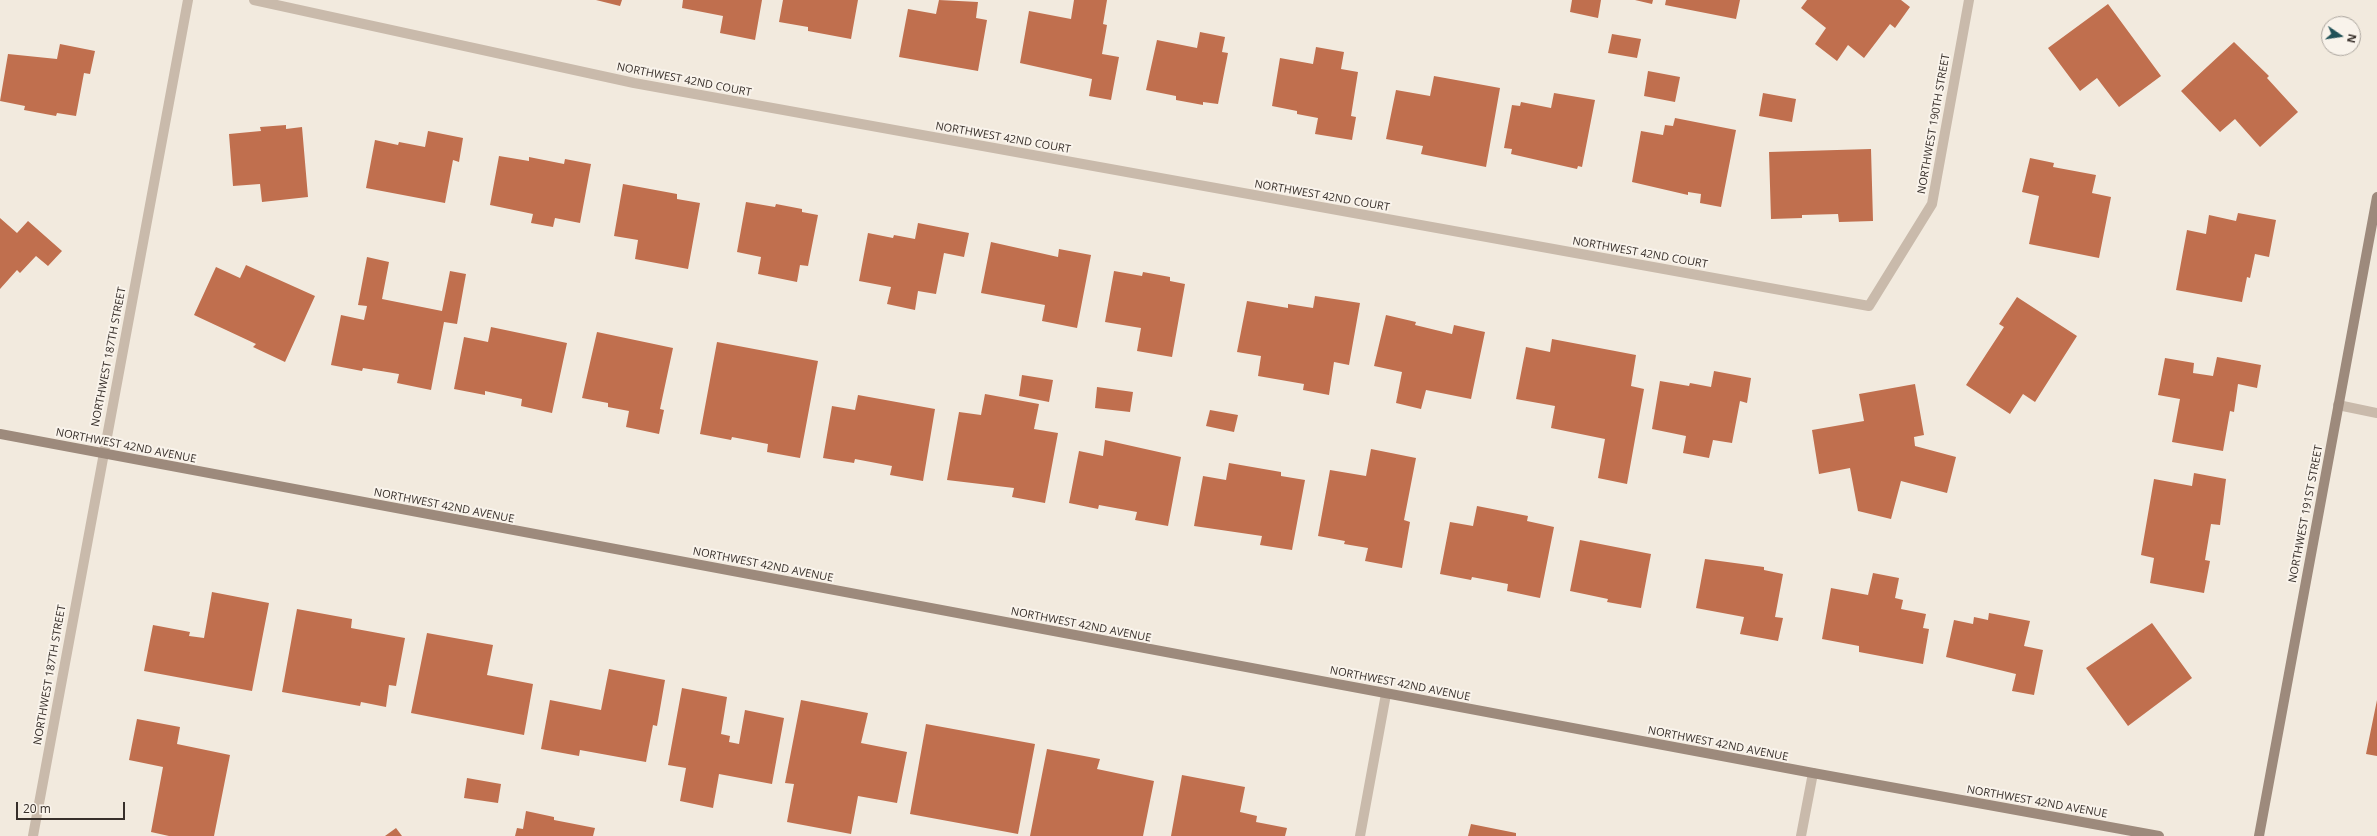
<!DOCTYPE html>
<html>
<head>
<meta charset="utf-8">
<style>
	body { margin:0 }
	#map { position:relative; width:2377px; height:836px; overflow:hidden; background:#f2eade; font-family:"Open Sans",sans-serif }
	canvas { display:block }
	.north { position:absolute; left:2321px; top:16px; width:40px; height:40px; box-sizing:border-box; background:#f9f3eb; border:1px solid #aba59e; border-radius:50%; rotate:103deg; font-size:11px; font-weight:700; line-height:16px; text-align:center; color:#372f2a }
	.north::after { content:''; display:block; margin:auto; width:14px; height:18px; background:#215157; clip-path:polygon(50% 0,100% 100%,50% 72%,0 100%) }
	.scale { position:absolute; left:16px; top:802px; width:109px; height:18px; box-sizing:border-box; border:2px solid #372f2a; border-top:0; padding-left:5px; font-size:12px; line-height:14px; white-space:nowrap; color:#372f2a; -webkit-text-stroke:3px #f9f3eb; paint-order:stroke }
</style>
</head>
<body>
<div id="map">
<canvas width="2377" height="836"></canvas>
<div class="north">N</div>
<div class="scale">20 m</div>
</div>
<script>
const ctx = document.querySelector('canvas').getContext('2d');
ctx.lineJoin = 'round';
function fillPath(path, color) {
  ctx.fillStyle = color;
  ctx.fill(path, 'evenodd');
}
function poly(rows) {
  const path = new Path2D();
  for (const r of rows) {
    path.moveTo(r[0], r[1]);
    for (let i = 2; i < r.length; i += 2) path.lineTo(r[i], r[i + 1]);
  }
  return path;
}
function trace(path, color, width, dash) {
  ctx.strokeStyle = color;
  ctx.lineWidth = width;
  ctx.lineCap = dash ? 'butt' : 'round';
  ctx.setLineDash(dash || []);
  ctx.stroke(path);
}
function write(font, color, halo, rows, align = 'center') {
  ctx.font = font + ' "Open Sans",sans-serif';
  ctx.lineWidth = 4;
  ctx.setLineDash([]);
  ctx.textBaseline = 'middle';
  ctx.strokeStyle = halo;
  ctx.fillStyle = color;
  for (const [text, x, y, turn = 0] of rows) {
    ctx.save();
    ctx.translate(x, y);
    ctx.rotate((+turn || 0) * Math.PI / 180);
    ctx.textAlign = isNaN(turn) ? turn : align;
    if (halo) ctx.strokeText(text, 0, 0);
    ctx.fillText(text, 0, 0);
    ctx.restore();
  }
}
const building = poly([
	[596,0,622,0,620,6],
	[683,0,762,0,755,40,720,33,723,16,682,8],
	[783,0,858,0,851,39,808,31,808,27,779,22],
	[939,0,978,2,976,18,987,20,978,71,899,57,908,9,936,14],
	[1074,0,1107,0,1103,24,1107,25,1102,54,1119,57,1111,100,1089,96,1092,79,1020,63,1029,11,1071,19],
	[1572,0,1601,0,1598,18,1570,12],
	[1635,0,1653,0,1652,4],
	[1666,0,1740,0,1736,19,1665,5],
	[1807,0,1901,0,1910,7,1895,28,1890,24,1864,58,1848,45,1837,61,1815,44,1826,28,1801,8],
	[2108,4,2161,76,2119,107,2097,78,2080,91,2048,48],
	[1200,32,1225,37,1222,52,1228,53,1218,104,1203,102,1203,105,1176,100,1176,96,1146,90,1157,40,1197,48],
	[1612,34,1641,39,1637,58,1608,53],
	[2234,42,2269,76,2267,78,2298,112,2260,147,2235,119,2220,132,2181,91],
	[60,44,95,51,90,74,84,73,76,116,57,113,56,116,24,110,25,106,0,101,8,54,57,59],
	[1316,47,1344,52,1341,69,1358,72,1351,116,1356,117,1352,140,1315,134,1318,118,1297,114,1297,111,1272,106,1280,58,1313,64],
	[1648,71,1680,77,1675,102,1644,96],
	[1434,76,1500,88,1486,167,1421,154,1423,146,1386,139,1396,90,1430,96],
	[1554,93,1595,100,1582,167,1578,166,1577,169,1511,154,1512,149,1504,148,1512,105,1520,106,1521,102,1551,108],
	[1763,93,1796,99,1792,122,1759,116],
	[1675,118,1736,130,1721,207,1700,203,1701,194,1688,192,1688,195,1632,182,1641,131,1663,135,1665,125,1673,126],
	[286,125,286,129,302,127,308,197,262,202,260,184,233,186,229,134,261,131,260,127],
	[428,131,463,138,459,162,453,160,445,203,366,188,375,140,398,145,399,142,425,147],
	[1871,149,1873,221,1839,222,1838,214,1802,215,1802,218,1771,219,1769,152],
	[499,156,529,161,529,157,564,164,565,159,591,164,580,223,555,218,553,227,531,223,533,214,490,205],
	[2030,158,2054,163,2053,167,2096,175,2092,193,2111,197,2099,258,2029,244,2039,196,2022,192],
	[623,184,677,194,677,199,700,203,688,269,635,259,638,240,614,236],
	[746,202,775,207,776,204,802,209,802,212,818,215,808,266,800,265,797,282,758,274,761,257,737,252],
	[2238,213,2276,220,2269,257,2255,254,2250,278,2247,277,2242,302,2176,290,2187,230,2206,234,2209,215,2236,221],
	[0,218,17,233,28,221,62,251,48,266,36,256,20,273,17,270,0,289],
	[918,223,969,233,964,257,944,253,936,294,918,291,915,310,887,304,891,287,859,281,868,233,893,238,894,235,915,239],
	[991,242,1058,257,1059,249,1091,255,1077,328,1042,321,1045,305,981,293],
	[367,257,389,262,382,299,442,311,450,271,466,274,457,324,444,322,431,390,397,383,399,374,363,368,362,371,331,365,341,315,364,320,367,306,358,305],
	[246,265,315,296,285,362,253,347,256,344,194,315,216,267,240,278],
	[1114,271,1142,276,1143,272,1170,277,1170,281,1185,284,1172,357,1137,351,1141,328,1105,322],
	[1315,296,1360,303,1349,365,1334,362,1329,395,1303,390,1304,384,1258,376,1261,356,1237,352,1247,301,1288,308,1288,304,1313,308],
	[2017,297,2077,336,2035,402,2023,394,2010,414,1966,385,2004,327,1999,324],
	[1386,315,1416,322,1415,325,1452,334,1454,325,1485,332,1471,399,1426,390,1421,409,1396,403,1402,372,1374,366],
	[491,327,567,343,552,413,521,406,522,399,485,391,485,395,454,389,464,337,488,342],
	[597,332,673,348,660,409,664,410,659,434,626,427,629,411,608,407,608,403,582,398],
	[1552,339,1636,355,1631,386,1644,389,1627,484,1598,478,1605,439,1551,428,1555,406,1516,399,1526,347,1550,352],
	[717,342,818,361,800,458,767,452,768,444,732,437,731,440,700,434],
	[2217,357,2261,365,2257,388,2238,384,2234,412,2230,411,2223,451,2172,442,2180,399,2158,395,2165,358,2194,363,2193,373,2213,376],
	[1714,371,1751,378,1747,403,1740,401,1732,443,1713,440,1709,458,1683,453,1686,436,1652,429,1660,381,1689,386,1690,383,1711,387],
	[1022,375,1053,380,1049,402,1019,396],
	[1915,384,1924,435,1914,437,1915,446,1956,457,1947,493,1901,481,1891,519,1858,511,1850,468,1819,474,1812,430,1864,421,1859,394],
	[1097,387,1133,392,1130,412,1095,408],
	[985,394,1039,404,1034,429,1058,433,1045,503,1012,497,1014,488,947,480,959,412,981,415],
	[858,395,935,409,923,481,890,475,892,466,855,459,854,463,823,458,832,406,855,410],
	[1210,410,1238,415,1234,432,1206,426],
	[1105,440,1181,457,1168,526,1135,520,1137,512,1099,505,1098,509,1069,503,1079,451,1103,456],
	[1371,449,1416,458,1404,520,1410,522,1402,568,1365,561,1368,548,1344,544,1345,541,1318,536,1330,470,1366,476],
	[1229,463,1281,472,1281,476,1305,480,1292,550,1260,545,1262,536,1194,526,1203,476,1226,480],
	[2194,473,2226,479,2220,525,2211,524,2205,560,2210,561,2204,593,2150,583,2154,558,2141,555,2154,479,2192,486],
	[1477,506,1528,516,1527,521,1554,527,1540,598,1507,591,1508,584,1472,577,1471,580,1440,574,1450,522,1473,526],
	[1580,540,1651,554,1641,608,1607,602,1608,599,1570,591],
	[1705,559,1764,567,1764,570,1783,574,1775,617,1783,618,1778,641,1740,634,1744,617,1696,608],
	[1873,573,1899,578,1895,598,1903,600,1901,609,1926,614,1923,628,1929,629,1923,664,1859,652,1859,646,1822,639,1831,588,1868,595],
	[212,592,269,603,252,691,144,671,153,625,190,632,189,636,204,638],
	[297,609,352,619,351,628,405,638,396,686,389,685,386,707,361,702,360,706,282,692],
	[1989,613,2030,621,2024,646,2043,650,2034,695,2012,691,2016,674,1946,657,1954,620,1973,624,1974,617,1988,620],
	[2152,623,2192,678,2128,726,2086,668],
	[427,633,493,645,487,675,533,684,524,735,411,713],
	[609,669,665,680,657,726,653,725,646,762,580,750,579,756,541,749,550,700,601,710],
	[682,688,727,697,721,734,730,736,729,742,739,744,745,710,784,718,772,784,719,774,713,808,680,801,686,768,668,765],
	[801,700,868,713,861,743,907,752,897,803,858,796,851,834,787,822,794,784,785,783],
	[2377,700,2377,756,2366,754],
	[137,719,180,727,177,744,230,755,214,836,169,836,151,832,163,767,129,760],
	[926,724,1035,744,1018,834,910,814],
	[1047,749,1100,759,1097,769,1154,781,1143,836,1030,836],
	[1182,775,1245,787,1240,812,1257,816,1256,822,1287,828,1285,836,1171,836],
	[467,778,501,784,498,803,464,798],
	[526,811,554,817,554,820,595,828,593,836,515,836,517,828,523,829],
	[1471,824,1516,833,1516,836,1468,836],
	[396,828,402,836,385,836]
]);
const street = poly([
	[254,0,634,83,1869,306,1932,204,1969,0],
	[2338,405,2377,413],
	[33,836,188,0],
	[1360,836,1386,694],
	[1801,836,1813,773]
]);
const secondary = poly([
	[0,434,1813,773,2159,836],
	[2259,836,2377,197]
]);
const streetNames = [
	["NORTHWEST 42ND COURT",684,80,11],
	["NORTHWEST 190TH STREET",1934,124,-80],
	["NORTHWEST 42ND COURT",1003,138,10],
	["NORTHWEST 42ND COURT",1322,196,10],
	["NORTHWEST 42ND COURT",1640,253,10],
	["NORTHWEST 187TH STREET",109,357,-79],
	["NORTHWEST 42ND AVENUE",126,446,11],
	["NORTHWEST 42ND AVENUE",444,506,11],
	["NORTHWEST 191ST STREET",2306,514,-79],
	["NORTHWEST 42ND AVENUE",763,565,11],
	["NORTHWEST 42ND AVENUE",1081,625,11],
	["NORTHWEST 187TH STREET",50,675,-80],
	["NORTHWEST 42ND AVENUE",1400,684,11],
	["NORTHWEST 42ND AVENUE",1718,744,11],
	["NORTHWEST 42ND AVENUE",2037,802,10]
];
fillPath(building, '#c06f4e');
trace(street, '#c9baab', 10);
trace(secondary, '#9d8a7c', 10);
write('11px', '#372f2a', '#f9f3eb', streetNames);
</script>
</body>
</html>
